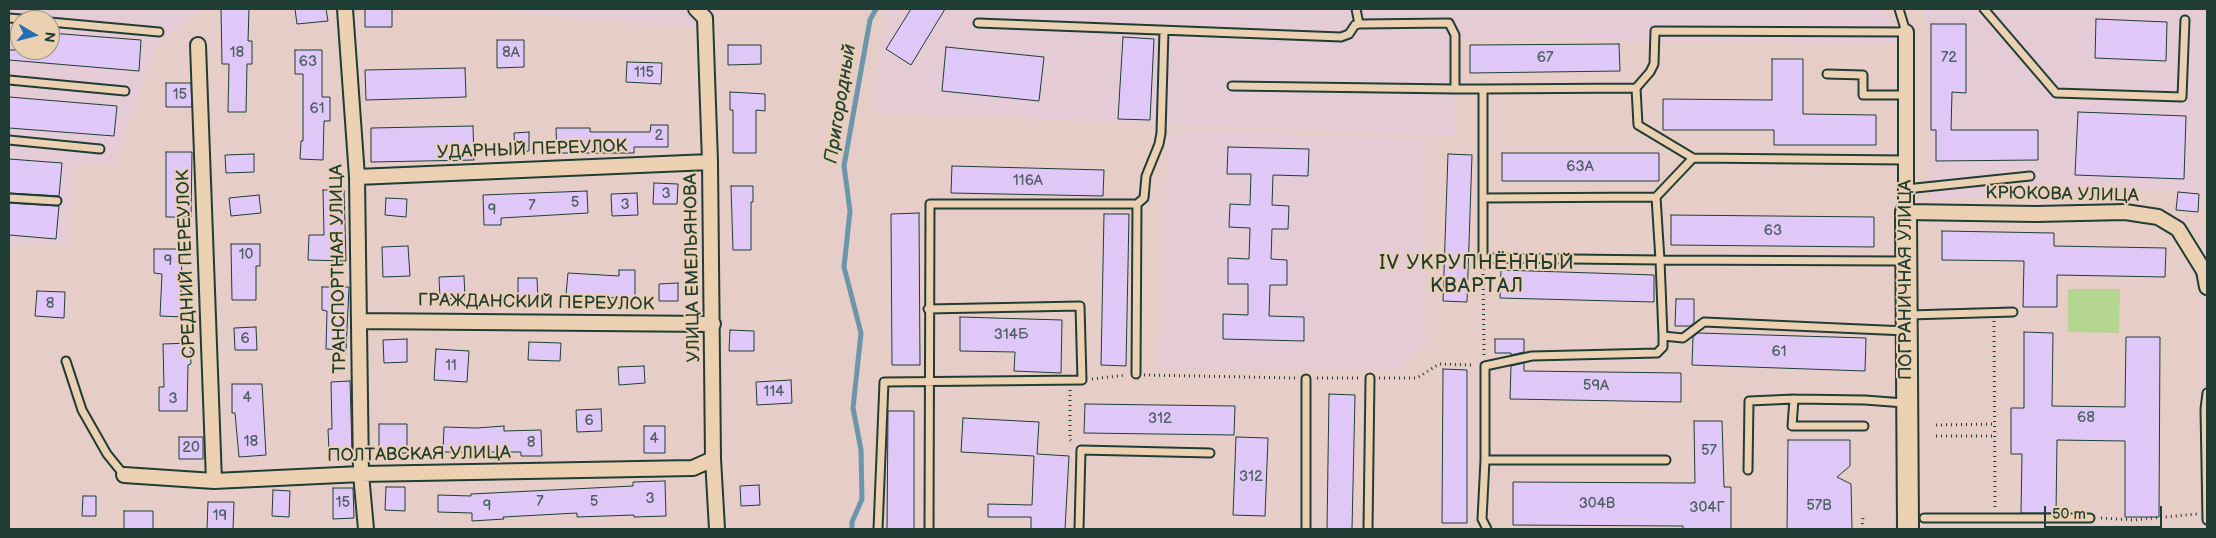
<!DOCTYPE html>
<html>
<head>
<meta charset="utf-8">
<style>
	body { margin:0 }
	#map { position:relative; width:2216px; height:538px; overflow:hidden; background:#e7cdc7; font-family:"Balsamiq Sans",sans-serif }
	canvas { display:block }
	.frame { position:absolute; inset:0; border:10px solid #1f3d34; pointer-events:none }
	.north { position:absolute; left:10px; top:10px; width:50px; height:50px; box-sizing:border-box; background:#ebd0b2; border:1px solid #999580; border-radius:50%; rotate:98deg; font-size:14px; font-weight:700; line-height:20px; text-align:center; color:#1f3d34 }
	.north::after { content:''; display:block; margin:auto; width:18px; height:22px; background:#1f6fb2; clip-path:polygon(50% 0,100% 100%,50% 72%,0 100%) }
	.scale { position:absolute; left:2044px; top:506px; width:118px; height:22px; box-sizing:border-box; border:2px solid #1f3d34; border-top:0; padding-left:6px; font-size:15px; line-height:18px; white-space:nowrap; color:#1f3d34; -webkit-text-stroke:4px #ebd0b2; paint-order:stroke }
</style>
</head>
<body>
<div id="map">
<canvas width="2216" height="538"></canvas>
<div class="frame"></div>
<div class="north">N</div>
<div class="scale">50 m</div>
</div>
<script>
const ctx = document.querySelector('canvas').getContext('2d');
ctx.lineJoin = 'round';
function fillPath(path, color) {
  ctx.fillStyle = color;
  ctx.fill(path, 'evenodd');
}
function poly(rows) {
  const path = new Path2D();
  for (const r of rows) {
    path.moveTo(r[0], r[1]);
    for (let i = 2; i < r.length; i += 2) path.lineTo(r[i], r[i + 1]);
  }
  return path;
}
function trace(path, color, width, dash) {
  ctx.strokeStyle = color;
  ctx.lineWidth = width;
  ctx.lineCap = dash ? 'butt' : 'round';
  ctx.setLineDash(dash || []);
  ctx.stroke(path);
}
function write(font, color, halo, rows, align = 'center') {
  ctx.font = font + ' "Balsamiq Sans",sans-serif';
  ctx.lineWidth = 4;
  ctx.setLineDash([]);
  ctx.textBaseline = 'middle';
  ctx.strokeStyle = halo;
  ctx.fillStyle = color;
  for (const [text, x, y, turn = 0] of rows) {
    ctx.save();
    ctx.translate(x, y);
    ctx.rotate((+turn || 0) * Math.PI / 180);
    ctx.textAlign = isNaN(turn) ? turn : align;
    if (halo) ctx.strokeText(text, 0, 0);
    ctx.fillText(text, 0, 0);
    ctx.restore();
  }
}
const built = poly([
	[9,9,197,9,197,15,157,44,114,164,75,165,66,246,9,246],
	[20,20,50,20,50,50,20,50],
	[483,9,715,9,717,30],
	[886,9,1884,9,1897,44,1459,39,1455,136,874,112],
	[1923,9,2207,9,2207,193,2168,190,2038,193,1930,200,1931,24,1923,23],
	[1189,130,1426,140,1426,342,1398,370,1160,369,1168,139]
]);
const green = poly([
	[2068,289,2120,289,2119,333,2068,332]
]);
const stream = poly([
	[852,529,852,522,862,499,861,450,853,408,861,333,844,267,850,211,844,166,870,20,876,9]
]);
const building = poly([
	[221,9,249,9,248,41,252,41,252,64,247,64,246,112,228,112,229,64,222,64,221,9],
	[295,9,326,9,328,21,297,24,295,9],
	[365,9,392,9,392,27,365,27,365,9],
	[911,9,945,9,911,65,886,49,911,9],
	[2096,19,2167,22,2166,61,2095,58,2096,19],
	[1931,24,1966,24,1966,93,1952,92,1951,130,2038,130,2038,160,1936,161,1936,130,1931,130,1931,24],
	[50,33,141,40,139,71,9,60,9,50,50,50,50,33],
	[1123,37,1154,39,1150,120,1118,119,1123,37],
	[497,40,524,40,524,67,497,68,497,40],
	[1619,44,1620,71,1470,73,1470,45,1619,44],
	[728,45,761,45,761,64,728,65,728,45],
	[946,47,1044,57,1039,101,942,91,946,47],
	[295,50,322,50,322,97,330,97,330,121,324,121,323,160,300,159,301,141,303,141,303,74,295,74,295,50],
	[1772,59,1803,59,1803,114,1876,115,1876,145,1774,145,1774,130,1663,130,1663,99,1772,100,1772,59],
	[627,62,662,63,661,84,626,82,627,62],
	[465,68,466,97,366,100,365,70,465,68],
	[166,83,191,83,192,107,166,107,166,83],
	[730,92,765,94,765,111,756,110,756,153,733,153,733,110,730,110,730,92],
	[9,97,117,106,114,136,9,128,9,97],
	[2078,112,2186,116,2184,179,2075,175,2078,112],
	[651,125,668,125,668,147,634,147,634,153,557,153,556,128,590,128,590,132,650,132,651,125],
	[473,126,474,160,371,162,371,128,473,126],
	[529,132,529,151,515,152,514,133,529,132],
	[1228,147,1309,149,1308,176,1273,175,1272,205,1289,206,1288,229,1272,229,1271,259,1287,260,1287,285,1270,285,1269,316,1304,317,1304,341,1223,339,1223,314,1248,315,1248,284,1228,284,1228,258,1249,259,1250,228,1229,227,1230,204,1250,205,1251,174,1227,174,1228,147],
	[166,152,192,152,191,217,166,217,166,152],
	[1502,153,1659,153,1659,181,1502,181,1502,153],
	[254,154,254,172,226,173,225,155,254,154],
	[1448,154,1472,155,1467,302,1443,301,1448,154],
	[9,159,62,163,59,196,9,193,9,159],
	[952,166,1104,170,1103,196,951,193,952,166],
	[654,183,678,184,677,204,653,204,654,183],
	[731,186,753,186,753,202,751,202,751,250,733,250,731,186],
	[323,190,344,190,346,261,308,260,309,235,324,235,323,190],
	[587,191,588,213,501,218,501,225,484,225,483,195,587,191],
	[2178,192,2199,194,2198,212,2176,210,2178,192],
	[637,193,638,215,612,216,611,194,637,193],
	[259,195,261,213,231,216,229,198,259,195],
	[386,198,407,199,406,217,385,215,386,198],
	[9,203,59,206,56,239,9,235,9,203],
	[919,213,920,365,892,365,891,214,919,213],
	[1104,214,1129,214,1126,366,1101,365,1104,214],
	[1671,215,1874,217,1874,247,1671,245,1671,215],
	[1942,231,2054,233,2054,246,2166,248,2165,277,2057,275,2057,307,2023,307,2024,261,1942,260,1942,231],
	[231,244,260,244,260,266,256,266,256,300,232,300,231,244],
	[408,246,410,276,383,277,382,247,408,246],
	[154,249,182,249,181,297,186,298,184,317,160,316,162,274,154,273,154,249],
	[619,270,635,270,635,299,566,295,568,273,619,276,619,270],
	[1501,270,1654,275,1654,302,1500,298,1501,270],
	[464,276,465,298,440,299,439,277,464,276],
	[518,278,537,278,538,302,518,303,518,278],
	[678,283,678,301,659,301,659,284,678,283],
	[322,287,349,287,346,350,326,349,327,311,322,310,322,287],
	[37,291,65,292,64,318,35,316,37,291],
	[1676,299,1694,299,1694,323,1690,326,1675,326,1676,299],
	[960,317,1062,320,1061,373,1014,371,1015,352,960,351,960,317],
	[256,327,257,350,235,350,234,328,256,327],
	[730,330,754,331,754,351,729,351,730,330],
	[2024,332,2053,333,2052,406,2125,407,2126,337,2160,337,2159,517,2125,517,2125,441,2057,440,2056,513,2021,513,2022,454,2011,454,2011,408,2024,408,2024,332],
	[1698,333,1866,338,1865,371,1692,365,1693,337,1698,333],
	[407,339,407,362,384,363,383,340,407,339],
	[1495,339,1524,339,1524,352,1511,355,1511,353,1495,353,1495,339],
	[529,342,561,343,560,361,528,360,529,342],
	[190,343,191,364,188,365,187,411,159,411,159,387,164,387,163,344,190,343],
	[436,349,469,351,467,382,434,380,436,349],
	[1524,363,1524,371,1681,373,1681,402,1510,399,1511,366,1524,363],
	[644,366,645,383,619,385,618,367,644,366],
	[1443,369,1467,370,1467,523,1442,523,1443,369],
	[791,380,792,403,757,405,756,382,791,380],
	[350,381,352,451,329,451,328,429,332,429,331,382,350,381],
	[232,384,262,384,266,455,239,457,235,413,232,413,232,384],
	[1329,394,1355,395,1352,529,1327,529,1329,394],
	[1085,404,1235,406,1234,435,1084,433,1085,404],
	[601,409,602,431,577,432,576,410,601,409],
	[888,411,914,411,914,529,887,529,888,411],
	[963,418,1039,422,1037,454,1069,456,1065,529,1031,529,1031,517,988,517,988,504,1032,505,1034,456,961,452,963,418],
	[1694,421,1722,421,1724,487,1731,487,1731,529,1683,529,1683,526,1513,525,1513,482,1695,483,1694,421],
	[379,424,407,424,407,453,379,453,379,424],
	[504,426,504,431,541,430,542,456,521,456,521,452,443,452,444,427,477,428,504,426],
	[644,426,665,426,665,453,644,453,644,426],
	[179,437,203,437,203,459,179,459,179,437],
	[1236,437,1268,438,1265,516,1233,515,1236,437],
	[1788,440,1850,440,1850,466,1837,477,1851,484,1852,529,1787,529,1788,440],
	[665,481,666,516,634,517,634,515,577,517,577,513,503,517,504,519,472,521,472,513,438,512,438,495,471,496,471,494,633,486,633,482,665,481],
	[759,485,760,505,741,506,740,486,759,485],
	[386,487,405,487,405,511,385,510,386,487],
	[333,488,353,488,354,518,333,519,333,488],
	[273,490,290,491,289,517,272,516,273,490],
	[83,496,96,496,96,516,82,516,83,496],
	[208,502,234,502,233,529,207,529,208,502],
	[124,511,153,511,153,529,124,529,124,511]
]);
const path = poly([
	[1483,269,1484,355],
	[1994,321,1995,508],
	[1144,375,1296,378],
	[1317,378,1361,378],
	[1379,378,1417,378,1439,364,1474,365],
	[1092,379,1126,375],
	[1070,390,1070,440,1074,443],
	[1936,425,1994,424],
	[1936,436,1995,436],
	[2101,518,2133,520,2197,514],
	[1862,529,1863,516]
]);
const lane = poly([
	[1356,9,1359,24],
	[1899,9,1906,32],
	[1984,9,2056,93,2182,97,2185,20],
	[9,18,33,20],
	[50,22,159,32],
	[978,23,1341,37,1349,34,1355,25,1359,24,1449,23,1455,35,1455,89,1483,89],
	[1827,74,1863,75,1863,95,1906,95],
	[9,80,125,91],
	[1232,86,1455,89],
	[1636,88,1650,72,1654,64,1655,31,1906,32],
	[9,140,100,149],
	[1693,158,1656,197,1660,260,1904,261],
	[1906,189,2030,176],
	[9,198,57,201],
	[1483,198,1656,197],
	[1137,204,1144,198,1146,176,1159,144,1161,133,1164,31],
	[1909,315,2013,312],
	[1663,336,1660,260,1483,258,1483,89,1636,88,1638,125,1693,158,1905,160],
	[66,361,82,410,107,454,124,475],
	[2207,393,2205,409,2207,520],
	[1794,399,1792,426,1864,426],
	[1485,460,1666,460],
	[1748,470,1749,401,1794,399,1865,400,1904,403],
	[1924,518,2090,518],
	[878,529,884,382,1082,380,1080,306,928,309],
	[929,529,930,204,1137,204,1136,374],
	[1079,529,1081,450,1210,453],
	[1306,529,1306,379],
	[1368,529,1370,378],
	[1487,529,1482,519,1485,460,1485,366,1532,356,1657,353,1663,347,1663,336,1683,338,1704,322,1906,331]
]);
const street = poly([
	[345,9,357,177,361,474,366,529],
	[696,9,705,18,710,162,713,459,717,529],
	[1906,32,1906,212,2036,214,2125,212,2158,217,2178,229,2204,271,2207,287],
	[198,45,214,481],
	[357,177,710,162],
	[359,321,713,324],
	[124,475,214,481,361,474,693,468,713,459]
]);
const secondary = poly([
	[1906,212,1908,529]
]);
const numberNames = [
	["18",237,53],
	["8А",511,53],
	["67",1545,58],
	["72",1949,58],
	["63",308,62],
	["115",644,73],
	["15",180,95],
	["61",317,109],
	["2",659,136],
	["63А",1580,167],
	["116А",1028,181],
	["3",666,194],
	["5",575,203],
	["3",625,205],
	["7",532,206],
	["9",492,210],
	["63",1773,231],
	["10",246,255],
	["9",168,261],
	["8",50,304],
	["314Б",1011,335],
	["6",245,339],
	["61",1779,352],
	["11",451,366],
	["59А",1596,386],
	["114",774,392],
	["4",247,398],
	["3",173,399],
	["68",2086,418],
	["312",1160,419],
	["6",589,421],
	["4",654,439],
	["18",251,442],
	["8",531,443],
	["20",191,448],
	["57",1709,451],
	["312",1251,477],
	["3",650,499],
	["7",540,502],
	["5",594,502],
	["15",343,503],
	["304В",1597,504],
	["9",487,506],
	["57В",1819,506],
	["304Г",1707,508],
	["19",220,516]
];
const streetNames = [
	["УДАРНЫЙ ПЕРЕУЛОК",532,150,-2],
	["КРЮКОВА УЛИЦА",2062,195,1],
	["СРЕДНИЙ ПЕРЕУЛОК",187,264,-92],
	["УЛИЦА ЕМЕЛЬЯНОВА",693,268,-91],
	["ТРАНСПОРТНАЯ УЛИЦА",339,269,-91],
	["ПОГРАНИЧНАЯ УЛИЦА",1906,280,-90],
	["ГРАЖДАНСКИЙ ПЕРЕУЛОК",536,303,1],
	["ПОЛТАВСКАЯ УЛИЦА",419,455,-1]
];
const waterNames = [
	["Пригородный",841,104,-81]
];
const quarterNames = [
	["IV УКРУПНЁННЫЙ",1477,264],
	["КВАРТАЛ",1477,287]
];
fillPath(built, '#e5cbd5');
fillPath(green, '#b4d690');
trace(stream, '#6b96ab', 5);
fillPath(building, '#dfc7f7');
trace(building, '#1f3d34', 1);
trace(lane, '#1f3d34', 11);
trace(street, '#1f3d34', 18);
trace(secondary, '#1f3d34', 24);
trace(path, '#1f3d34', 3, [1, 4]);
trace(lane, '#ebd0b2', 7);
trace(street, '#ebd0b2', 14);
trace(secondary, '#ebd0b2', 20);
write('15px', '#4f6065', null, numberNames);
write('18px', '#1f3d34', '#ebd0b2', streetNames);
write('italic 19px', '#25443e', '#ebd0b2', waterNames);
ctx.letterSpacing = '1px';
write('20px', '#1f3d34', '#ebd0b2', quarterNames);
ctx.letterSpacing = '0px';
</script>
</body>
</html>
